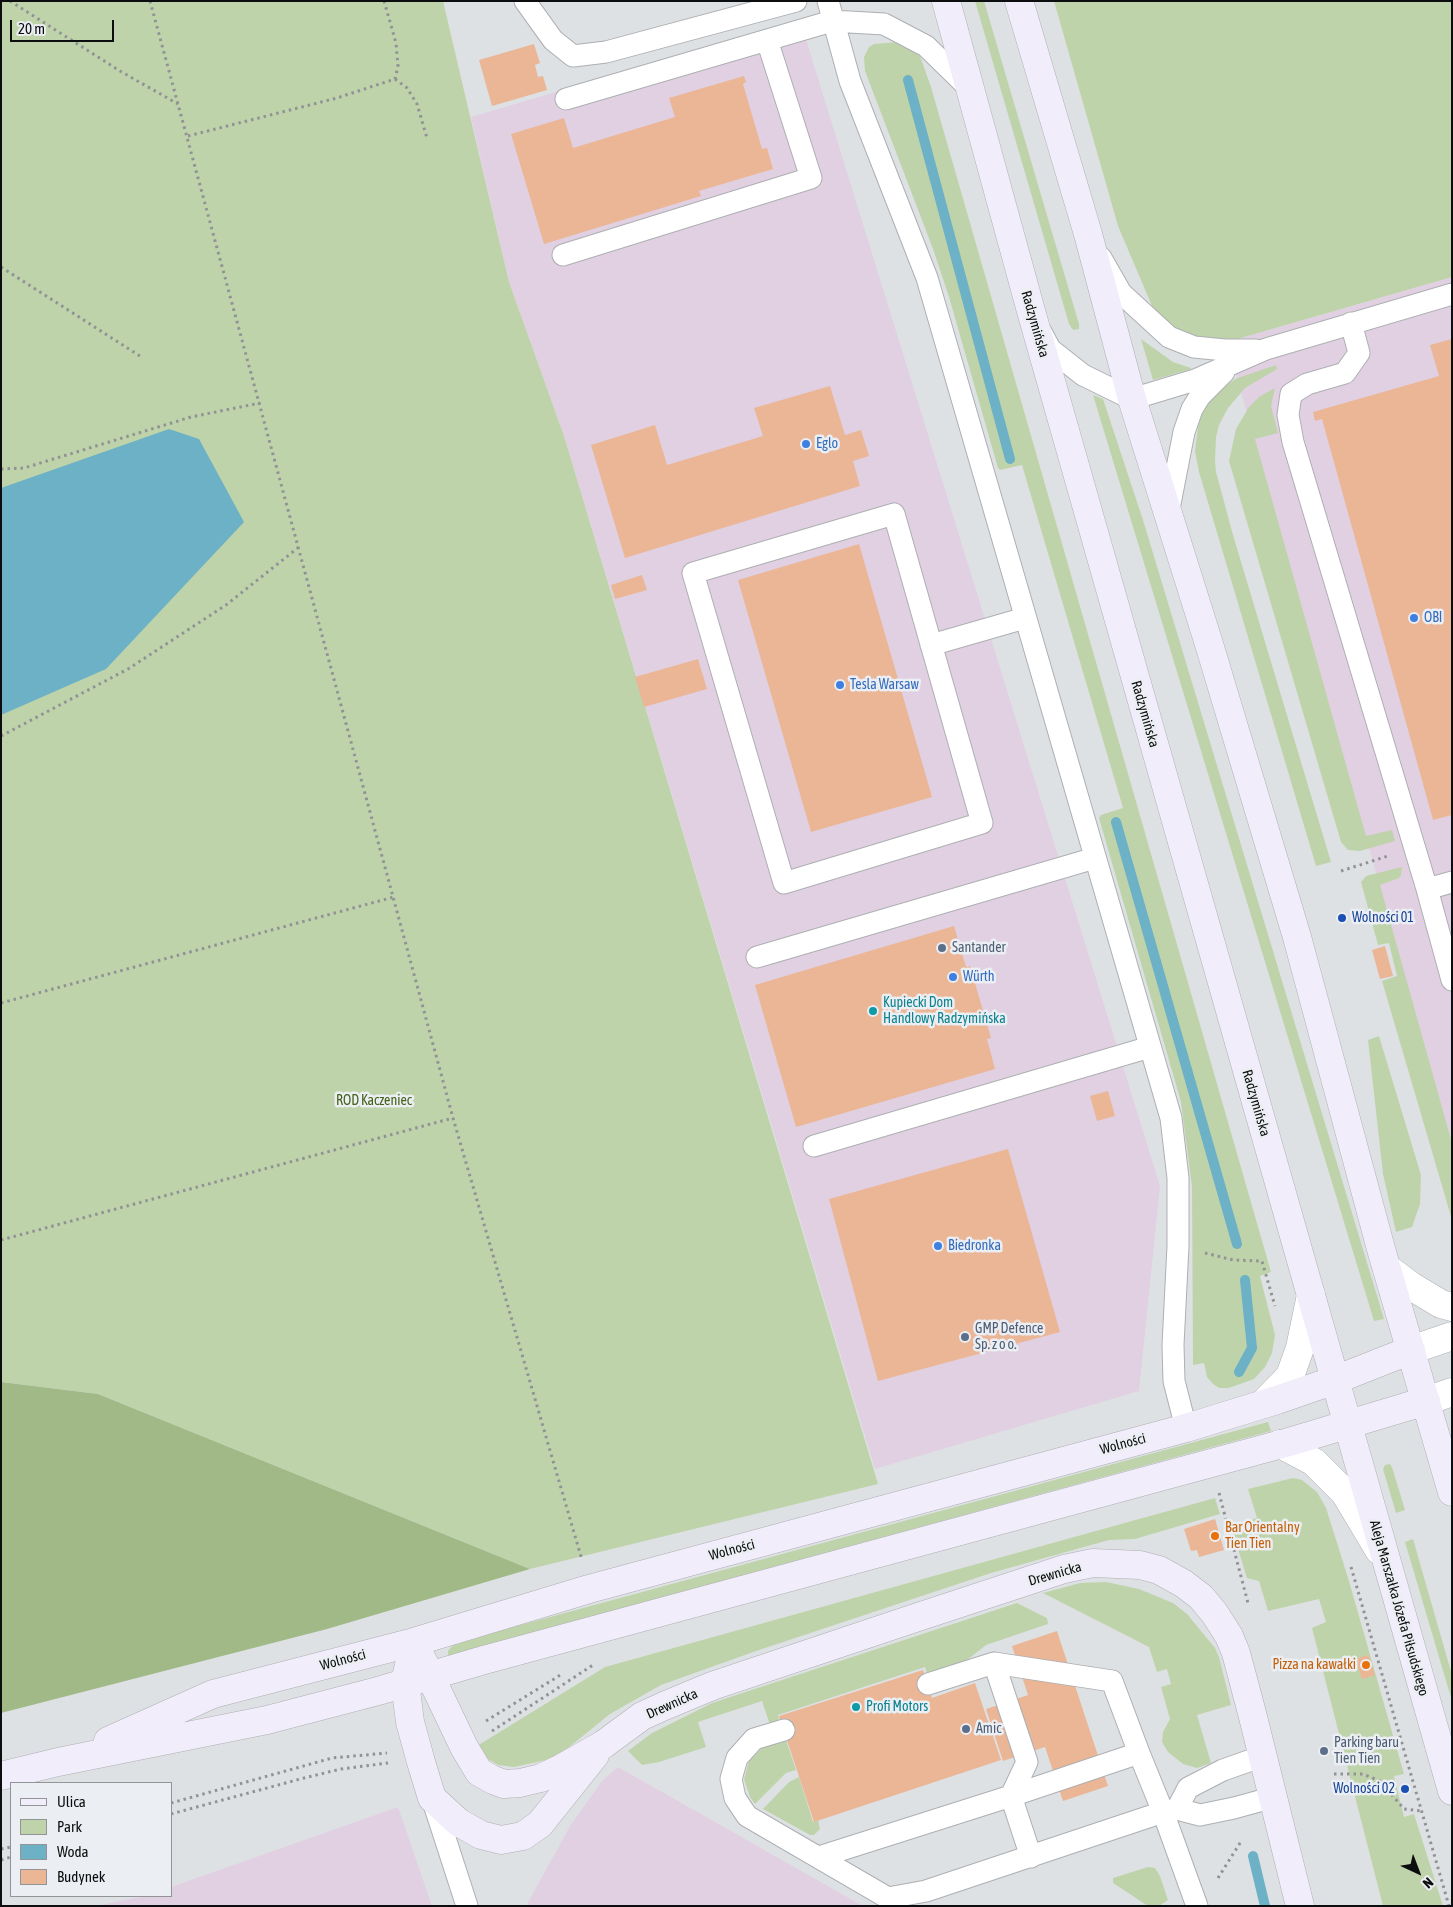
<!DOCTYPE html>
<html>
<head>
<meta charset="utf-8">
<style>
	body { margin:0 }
	#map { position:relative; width:1453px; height:1907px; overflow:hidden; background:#dee1e4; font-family:"Asap Condensed",sans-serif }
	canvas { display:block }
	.frame { position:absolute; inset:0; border:2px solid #0c0d0e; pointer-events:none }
	.legend { position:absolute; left:10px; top:1782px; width:162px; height:115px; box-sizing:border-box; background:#ebeef2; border:1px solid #929497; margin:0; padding:6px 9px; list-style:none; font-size:15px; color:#0c0d0e }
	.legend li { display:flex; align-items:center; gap:10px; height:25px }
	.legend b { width:25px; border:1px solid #929497 }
	.north { position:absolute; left:1393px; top:1847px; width:50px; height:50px; -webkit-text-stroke:4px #ebeef2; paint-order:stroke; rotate:137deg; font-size:14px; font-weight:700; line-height:20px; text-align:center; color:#0c0d0e }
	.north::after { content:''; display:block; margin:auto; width:18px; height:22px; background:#0c0d0e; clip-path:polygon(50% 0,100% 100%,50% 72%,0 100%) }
	.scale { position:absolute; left:10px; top:20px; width:104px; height:22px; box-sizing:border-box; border:2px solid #0c0d0e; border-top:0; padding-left:6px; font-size:15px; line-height:18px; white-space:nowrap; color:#0c0d0e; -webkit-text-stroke:4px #ebeef2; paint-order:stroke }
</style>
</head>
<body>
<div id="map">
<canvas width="1453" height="1907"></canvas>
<div class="frame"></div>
<ul class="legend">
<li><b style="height:6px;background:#f2edfb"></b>Ulica</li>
<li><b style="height:14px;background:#bfd3aa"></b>Park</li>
<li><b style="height:14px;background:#6cb1c5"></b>Woda</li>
<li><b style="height:14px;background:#eab696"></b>Budynek</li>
</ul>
<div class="north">N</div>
<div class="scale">20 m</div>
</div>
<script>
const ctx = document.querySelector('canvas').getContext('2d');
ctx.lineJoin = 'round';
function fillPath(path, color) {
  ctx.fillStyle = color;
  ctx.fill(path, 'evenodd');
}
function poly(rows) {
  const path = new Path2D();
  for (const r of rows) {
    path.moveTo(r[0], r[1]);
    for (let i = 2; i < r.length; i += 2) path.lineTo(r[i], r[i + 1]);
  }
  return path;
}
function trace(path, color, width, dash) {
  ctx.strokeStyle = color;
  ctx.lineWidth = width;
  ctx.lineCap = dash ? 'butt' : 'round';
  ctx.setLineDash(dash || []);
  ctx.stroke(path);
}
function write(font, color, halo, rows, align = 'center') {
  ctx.font = font + ' "Asap Condensed",sans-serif';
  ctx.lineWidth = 5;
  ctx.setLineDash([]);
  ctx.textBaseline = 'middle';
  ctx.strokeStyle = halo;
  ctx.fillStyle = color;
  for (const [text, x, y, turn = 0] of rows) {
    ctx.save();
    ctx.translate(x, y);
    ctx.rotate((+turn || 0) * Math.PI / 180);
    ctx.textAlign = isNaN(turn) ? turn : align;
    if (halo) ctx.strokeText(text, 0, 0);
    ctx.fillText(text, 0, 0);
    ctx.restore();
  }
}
const commercial = poly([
	[800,20,1160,1186,1139,1391,875,1469,564,436,509,282,471,117],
	[1452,277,1452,1143,1227,342],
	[618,1767,863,1906,526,1906,570,1826,602,1781],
	[398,1807,432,1906,95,1906,145,1896,171,1896,171,1887]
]);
const green = poly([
	[1,1,443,1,509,282,564,436,878,1484,530,1569,98,1394,1,1382],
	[975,1,984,1,1079,324,1079,329,1073,330,1069,324],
	[1054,1,1452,1,1452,277,1227,342,1211,342,1178,331,1160,316,1152,306,1118,226],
	[898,42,915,51,920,56,931,87,1271,1272,1260,1276,1275,1335,1272,1353,1265,1367,1254,1379,1229,1388,1219,1388,1213,1384,1207,1377,1204,1363,1193,1365,1192,1187,1181,1102,1099,818,1101,815,1123,808,1022,465,1000,470,998,468,949,297,933,249,865,71,864,57,869,47,874,44],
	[1141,339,1173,362,1191,368,1191,369,1153,380],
	[1276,365,1277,369,1245,388,1228,408,1219,425,1216,437,1215,461,1216,472,1233,535,1331,862,1316,866,1199,472,1195,451,1198,427,1201,416,1212,397,1235,379],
	[1275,388,1271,406,1278,433,1255,439,1366,836,1392,830,1395,841,1360,851,1348,850,1341,842,1229,461,1236,429,1249,407,1259,397],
	[1093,395,1103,399,1143,520,1384,1319,1374,1321],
	[1402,867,1401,875,1399,878,1380,885,1452,1143,1452,1220,1382,981,1397,976,1389,943,1378,945,1361,882,1366,876],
	[1379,1036,1421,1175,1420,1204,1412,1227,1396,1232,1383,1174,1368,1040],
	[1268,1422,1271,1431,448,1656,448,1651,452,1646,495,1632],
	[1390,1464,1392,1467,1405,1510,1396,1513,1383,1469,1385,1465],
	[1293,1478,1302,1480,1317,1492,1326,1508,1349,1581,1404,1774,1394,1776,1404,1817,1414,1814,1443,1906,1383,1906,1312,1628,1326,1622,1319,1599,1268,1611,1259,1581,1247,1578,1231,1527,1257,1518,1248,1489],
	[1215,1498,1220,1514,1135,1539,1109,1540,991,1573,756,1651,661,1685,610,1714,563,1752,551,1759,514,1767,498,1765,486,1758,477,1746,605,1667],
	[1413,1539,1452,1675,1452,1701,1405,1542],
	[1106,1582,1139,1589,1173,1603,1187,1614,1215,1648,1219,1657,1231,1705,1197,1715,1211,1763,1197,1768,1183,1764,1168,1752,1162,1742,1163,1732,1170,1719,1161,1687,1171,1684,1167,1669,1157,1672,1149,1647,1043,1593,1080,1583],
	[1017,1603,1047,1618,1048,1624,986,1645,967,1660,927,1673,925,1667,778,1715,780,1722,770,1725,762,1701,698,1722,706,1747,659,1762,642,1765,628,1751,652,1733,712,1703],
	[786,1740,796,1770,786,1773,755,1804,750,1797,744,1779,749,1761,763,1747],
	[799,1777,813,1822,818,1820,820,1829,814,1835,810,1835,763,1809,789,1782],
	[1148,1867,1155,1868,1160,1876,1168,1900,1159,1906,1148,1906,1113,1883,1113,1878]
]);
const forest = poly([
	[1,1382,98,1394,530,1569,327,1629,1,1713]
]);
const water = poly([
	[169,429,199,439,244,522,106,669,1,715,1,488]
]);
const stream = poly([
	[908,80,1010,459],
	[1116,822,1237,1244],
	[1239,1372,1252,1348,1245,1280],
	[1253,1856,1265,1906]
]);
const building = poly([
	[534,44,540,63,535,65,538,77,543,76,547,90,492,106,479,60],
	[744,76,746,82,743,84,762,149,767,148,773,169,699,191,701,196,544,244,511,134,564,118,573,148,675,117,669,98],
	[1452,339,1452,815,1433,820,1322,419,1315,421,1313,412,1439,376,1430,345],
	[830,386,845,435,861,430,869,456,853,461,860,486,625,558,591,445,655,425,667,465,763,436,754,408],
	[859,544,932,797,811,832,738,580],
	[642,575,647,590,615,599,611,585],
	[698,659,707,689,644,707,635,677],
	[954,926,966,967,970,966,991,1038,987,1039,995,1069,796,1127,755,985],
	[1385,946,1393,976,1380,979,1372,950],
	[1108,1091,1115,1116,1097,1121,1090,1096],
	[1008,1149,1060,1332,878,1381,829,1199],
	[1215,1519,1224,1550,1199,1557,1197,1550,1191,1551,1184,1529],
	[1057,1631,1108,1786,1063,1801,1045,1747,1003,1761,986,1709,1028,1695,1012,1646],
	[1368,1655,1375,1675,1362,1679,1355,1659],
	[923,1670,932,1698,975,1683,1001,1760,814,1822,779,1716]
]);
const path = poly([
	[10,1,120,71,178,104],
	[150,1,453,1118,582,1560],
	[384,1,396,43,398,66,395,79],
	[395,79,407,88,417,104,427,138],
	[188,136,337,98,395,79],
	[1,267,143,358],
	[1,469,24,468,191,417,260,403],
	[1,736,128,669,226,605,299,547],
	[1341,871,1388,856],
	[1,1003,394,897],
	[1,1240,453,1118],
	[1205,1253,1233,1260,1262,1261,1275,1306],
	[1219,1493,1248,1603],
	[1351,1567,1449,1906],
	[486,1721,562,1674],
	[492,1731,593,1665],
	[1334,1774,1363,1774,1380,1781,1404,1809,1421,1811],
	[171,1803,332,1758,387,1753],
	[171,1814,304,1778,341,1769,388,1763],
	[1,1849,11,1847],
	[1,1860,11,1857],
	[1218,1878,1242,1840]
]);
const lane = poly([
	[525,1,553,40,573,56,606,52,796,1],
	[828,1,850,81,927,278,1171,1118,1178,1178,1178,1246,1173,1345,1174,1381,1186,1428],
	[566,99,832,21,884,24,926,46,970,89],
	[563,255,811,178,767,40],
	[1101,258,1121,293,1169,337,1194,347,1225,350,1256,350],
	[1351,323,1359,353,1345,373,1307,384,1291,394,1288,415,1293,442,1427,889,1452,980],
	[1041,332,1050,349,1083,375,1132,399,1195,380,1266,349,1452,294],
	[894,514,982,823,784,883,693,573,894,514],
	[1168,514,1184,432,1192,409,1200,396,1224,372],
	[931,645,1025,618],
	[1427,889,1452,882],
	[757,957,1095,858],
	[814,1146,1150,1047],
	[928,1684,994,1663,1112,1681,1139,1753],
	[784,1730,754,1739,737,1758,731,1779,735,1798,747,1816,888,1898,926,1891,1163,1812,1177,1809,1200,1815,1234,1808,1274,1797],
	[432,1798,467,1906],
	[1177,1809,1188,1788,1223,1770,1263,1756],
	[819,1857,1011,1796,1027,1762,994,1663],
	[1031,1857,1011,1796,1139,1753,1163,1812,1197,1906]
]);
const street = poly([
	[1387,1268,1411,1286,1441,1304,1452,1307],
	[1411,1350,1452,1336],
	[1426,1401,1452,1392],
	[1263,1404,1290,1376,1300,1348,1311,1295],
	[1280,1444,1314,1462,1345,1493,1379,1550]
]);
const secondary = poly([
	[946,1,1031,311,1452,1791],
	[1019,1,1088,234,1132,399,1209,644,1297,937,1381,1249,1452,1492],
	[422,1659,464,1747,479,1772,493,1780,504,1784,520,1783,541,1778,560,1769,604,1744,642,1716,664,1706,712,1686,918,1617,1064,1569,1093,1563,1140,1565,1159,1570,1184,1584,1201,1597,1215,1614,1229,1636,1236,1653,1252,1713,1300,1906],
	[409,1665,405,1682,410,1722,421,1762,432,1798,458,1822,481,1835,501,1840,523,1836,540,1824,595,1755],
	[108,1741,213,1694,414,1642,589,1589,1186,1428,1277,1400,1335,1380,1411,1350],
	[1,1776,58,1762,267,1720,378,1691,484,1660,1289,1442,1426,1401]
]);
const markers = [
	[806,444,5,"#3f7fe0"],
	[1414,618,5,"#3f7fe0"],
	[840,685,5,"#3f7fe0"],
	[1342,918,5,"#1a4fb4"],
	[942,948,5,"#5c6f8a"],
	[953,977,5,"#3f7fe0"],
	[873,1011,5,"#0f9aa8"],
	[938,1246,5,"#3f7fe0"],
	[965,1337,5,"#5c6f8a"],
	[1215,1536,5,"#e8710a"],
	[1366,1665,5,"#e8710a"],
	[856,1707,5,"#0f9aa8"],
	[966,1729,5,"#5c6f8a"],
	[1324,1751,5,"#5c6f8a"],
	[1405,1789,5,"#1a4fb4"]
];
const streetNames = [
	["Radzymińska",1035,324,74],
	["Radzymińska",1145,714,74],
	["Radzymińska",1256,1103,74],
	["Wolności",1123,1444,-15],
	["Wolności",732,1550,-15],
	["Drewnicka",1055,1574,-16],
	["Aleja Marszałka Józefa Piłsudskiego",1399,1608,74],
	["Wolności",343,1660,-15],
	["Drewnicka",672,1704,-24]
];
const shopNames = [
	["Eglo",816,444],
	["OBI",1424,618],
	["Tesla Warsaw",850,685],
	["Würth",963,977],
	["Biedronka",948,1246]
];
const transitNames = [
	["Wolności 01",1352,918],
	["Wolności 02",1395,1789,"right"]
];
const serviceNames = [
	["Santander",952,948],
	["GMP Defence",975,1329],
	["Sp. z o o.",975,1345],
	["Amic",976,1729],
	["Parking baru",1334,1743],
	["Tien Tien",1334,1759]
];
const cultureNames = [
	["Kupiecki Dom",883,1003],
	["Handlowy Radzymińska",883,1019],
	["Profi Motors",866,1707]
];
const parkNames = [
	["ROD Kaczeniec",374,1101]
];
const foodNames = [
	["Bar Orientalny",1225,1528],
	["Tien Tien",1225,1544],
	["Pizza na kawałki",1356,1665,"right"]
];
fillPath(commercial, '#e1d0e2');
fillPath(green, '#bfd3aa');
fillPath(forest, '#a1b986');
fillPath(water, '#6cb1c5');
trace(stream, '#6cb1c5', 10);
fillPath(building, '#eab696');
trace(lane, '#adafb2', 23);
trace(street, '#adafb2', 29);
trace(secondary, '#adafb2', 29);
trace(path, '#909295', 3, [2.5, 4]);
trace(lane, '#fff', 21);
trace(street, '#fff', 28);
trace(secondary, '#f2edfb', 28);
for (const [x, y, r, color] of markers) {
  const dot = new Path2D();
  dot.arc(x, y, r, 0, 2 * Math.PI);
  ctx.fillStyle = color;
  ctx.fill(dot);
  trace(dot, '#ebeef2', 2);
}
write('14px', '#0c0d0e', '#ebeef2', streetNames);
write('14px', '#366cbe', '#ebeef2', shopNames, 'left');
write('14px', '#164399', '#ebeef2', transitNames, 'left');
write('14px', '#4e5e75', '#ebeef2', serviceNames, 'left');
write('14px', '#0d838f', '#ebeef2', cultureNames, 'left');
write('14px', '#446118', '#ebeef2', parkNames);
write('14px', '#c56008', '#ebeef2', foodNames, 'left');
</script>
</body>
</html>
